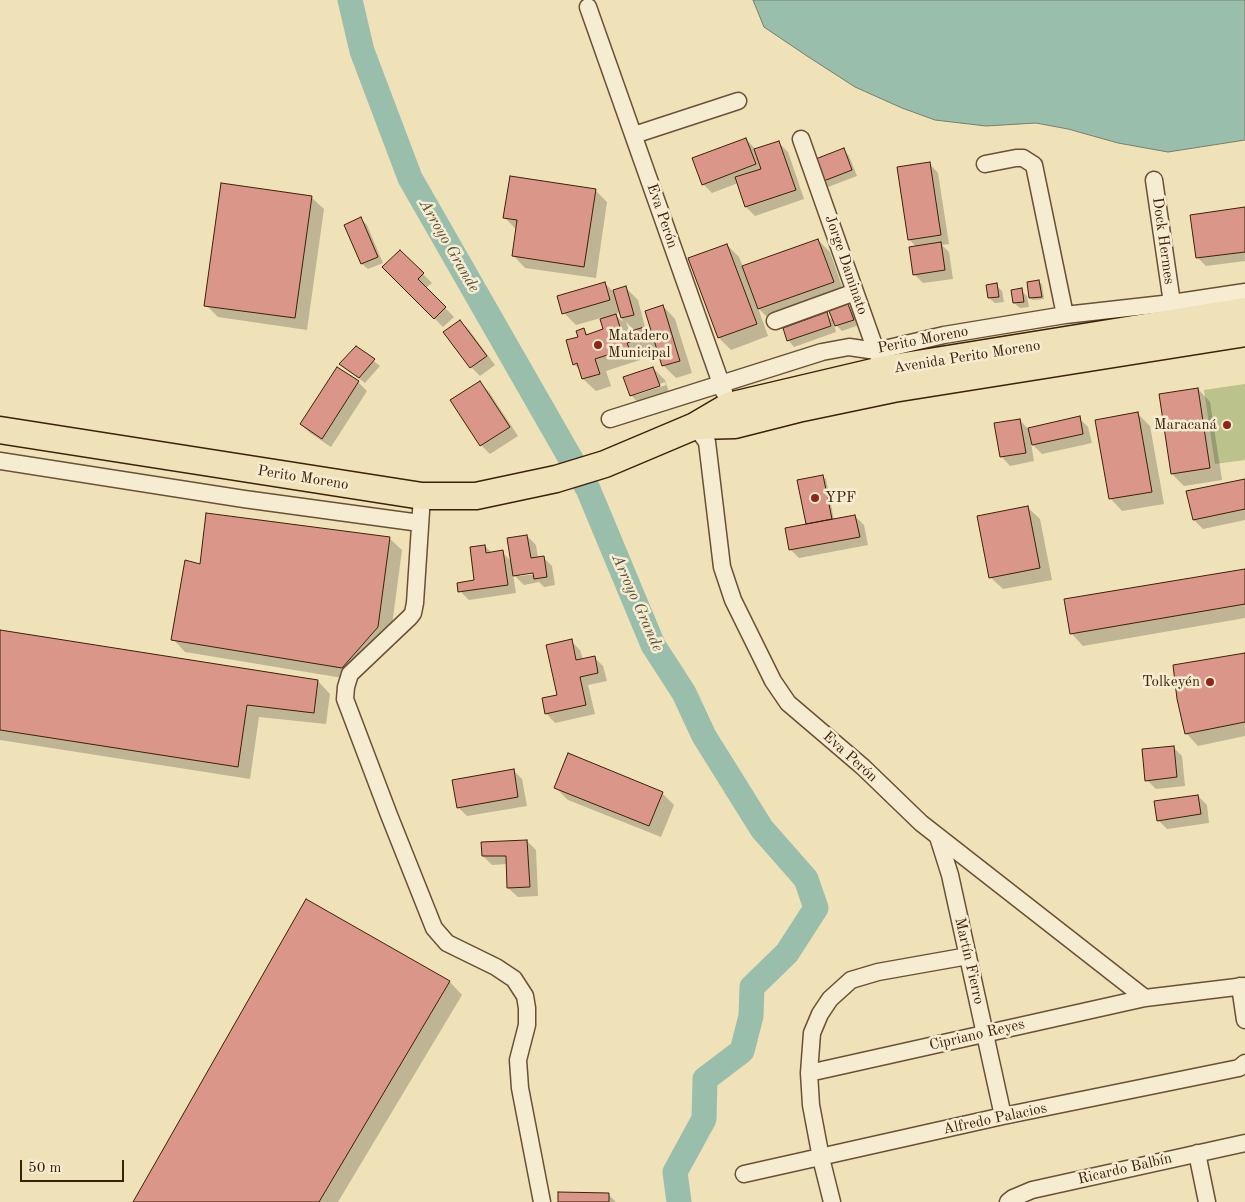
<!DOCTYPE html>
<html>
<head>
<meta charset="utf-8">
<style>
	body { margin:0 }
	#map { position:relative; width:1245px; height:1202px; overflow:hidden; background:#efe2b8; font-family:"Old Standard TT",serif }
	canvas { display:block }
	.scale { position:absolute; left:20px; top:1160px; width:104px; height:22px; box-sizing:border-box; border:2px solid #3d2008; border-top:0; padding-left:6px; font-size:15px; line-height:18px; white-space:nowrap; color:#3d2008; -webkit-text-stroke:4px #f5ecd1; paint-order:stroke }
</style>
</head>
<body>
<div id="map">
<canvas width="1245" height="1202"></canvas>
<div class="scale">50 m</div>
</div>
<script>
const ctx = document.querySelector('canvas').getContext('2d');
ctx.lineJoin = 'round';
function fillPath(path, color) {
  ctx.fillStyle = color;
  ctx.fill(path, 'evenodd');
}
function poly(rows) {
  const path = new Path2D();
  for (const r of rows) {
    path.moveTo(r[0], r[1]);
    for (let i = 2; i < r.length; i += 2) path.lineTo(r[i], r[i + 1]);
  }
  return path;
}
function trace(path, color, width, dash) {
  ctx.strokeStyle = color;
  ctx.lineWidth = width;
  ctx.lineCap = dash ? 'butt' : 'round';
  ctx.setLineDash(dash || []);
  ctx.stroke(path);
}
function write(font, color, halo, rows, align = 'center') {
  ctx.font = font + ' "Old Standard TT",serif';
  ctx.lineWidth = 5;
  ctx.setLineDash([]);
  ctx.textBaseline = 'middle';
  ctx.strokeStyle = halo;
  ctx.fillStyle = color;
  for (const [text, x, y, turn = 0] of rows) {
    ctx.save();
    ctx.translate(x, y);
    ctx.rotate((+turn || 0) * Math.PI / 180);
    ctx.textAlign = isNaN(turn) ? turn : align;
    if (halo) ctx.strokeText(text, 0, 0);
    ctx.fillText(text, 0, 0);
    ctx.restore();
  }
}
const green = poly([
	[1245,384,1245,460,1215,464,1204,390]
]);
const water = poly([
	[753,0,1245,0,1245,140,1168,152,1118,143,1068,129,1036,123,986,126,935,120,902,108,855,87,807,56,764,27,753,0]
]);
const shadow = poly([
	[746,139,756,150,779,143,788,152,804,199,755,216,746,207,738,183,712,193,703,184],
	[844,150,849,156,857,176,828,187,822,181],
	[929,163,938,173,949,244,942,245,949,252,953,279,923,283,914,274,916,247,909,239],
	[595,190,607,202,596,278,525,268,513,255,517,230,505,218],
	[311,197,324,209,307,330,218,317,206,305],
	[1245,209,1245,261,1206,266,1197,257],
	[361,219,367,225,383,263,368,269,362,264,346,225],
	[818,240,830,252,845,295,771,321,758,308,768,336,731,350,719,338,727,245,739,257,743,267],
	[400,251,432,283,426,288,454,317,443,327,384,267],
	[1039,282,1042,284,1044,299,1033,300,1030,298],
	[604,283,616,294,626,288,638,300,645,327,643,328,655,340,663,306,675,319,692,373,676,378,664,366,658,349,639,355,640,360,606,371,611,386,596,391,583,379,581,371,574,364,579,338,583,330,589,335,605,330,601,318,576,325,564,313],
	[620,312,623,322,614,314],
	[626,322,635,331,630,333],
	[996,285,1002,291,1004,302,995,303,989,298],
	[1021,290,1027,296,1029,307,1020,308,1014,303],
	[848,305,854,311,859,325,842,331,833,322,836,332,794,347,789,341,784,329,826,314,835,323],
	[460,321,469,330,495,365,480,376,471,367],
	[356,347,380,366,365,383,340,364],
	[653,368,665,380,671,398,643,408,631,395],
	[665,382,666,385,636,395,636,393],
	[337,369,358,382,367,391,331,447,310,433,301,424],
	[480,383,489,392,518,436,490,454,481,445],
	[1198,389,1210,402,1222,480,1184,486,1172,474],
	[1138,414,1150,426,1164,504,1122,511,1110,498],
	[1079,418,1088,427,1092,443,1042,454,1031,443,1034,461,1010,466,1001,456,1020,420,1028,429],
	[823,477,826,479,834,520,855,516,864,525,868,545,799,558,790,549,807,525,799,481],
	[1245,480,1245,520,1203,529,1194,520,1188,492],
	[1027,507,1040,519,1052,580,1003,589,990,577],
	[527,536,536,545,538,558,543,557,552,566,555,585,544,587,539,582,524,585,513,574,516,593,469,600,460,591,476,581,485,546,492,553,502,552,512,562],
	[539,571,539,574,520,576,520,574],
	[389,538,402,550,390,640,355,680,185,652,173,639,201,566],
	[1245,570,1245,618,1083,646,1071,633],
	[0,632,318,681,330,694,326,724,259,717,250,779,0,740],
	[571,641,580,650,583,660,594,657,603,666,607,681,588,685,595,714,555,723,546,713,559,696],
	[1245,654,1245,736,1198,746,1186,733],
	[1173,747,1182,756,1185,786,1156,789,1147,780],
	[513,770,522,779,527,806,467,816,458,807],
	[555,787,662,793,674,805,661,837,568,800],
	[1198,796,1207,805,1209,823,1167,829,1158,820],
	[527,841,536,850,538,896,518,897,508,888,507,864,492,865,483,856],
	[307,901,450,982,462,995,338,1202,135,1202],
	[609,1195,616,1202,559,1202]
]);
const river = poly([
	[350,0,362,51,410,178,588,489,653,645,684,693,704,736,762,829,806,879,816,908,787,953,752,987,751,1016,742,1051,705,1079,704,1119,675,1172,679,1202]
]);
const building = poly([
	[746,138,756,164,702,185,692,158,746,138],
	[779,141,796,190,745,207,735,177,761,169,754,149,779,141],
	[844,148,852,170,821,182,813,160,844,148],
	[930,162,941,235,908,240,897,167,930,162],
	[510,176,596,189,584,267,512,256,517,220,503,218,510,176],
	[221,183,312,196,295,318,204,306,221,183],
	[1245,207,1245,252,1196,258,1190,215,1245,207],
	[361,217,378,257,361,264,344,225,361,217],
	[818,239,834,282,758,309,742,266,818,239],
	[941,242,945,270,913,275,909,247,941,242],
	[727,244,757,324,718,338,688,258,727,244],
	[400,250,424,273,418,279,446,307,434,319,382,267,400,250],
	[1039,280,1042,297,1029,298,1027,282,1039,280],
	[605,282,610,300,562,314,557,296,605,282],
	[997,283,999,297,988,298,986,285,997,283],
	[626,286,634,315,621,318,613,290,626,286],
	[1022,288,1024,302,1013,303,1011,290,1022,288],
	[848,304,854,320,835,326,829,311,848,304],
	[663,305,680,361,662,366,645,311,663,305],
	[827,312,831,326,787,341,783,328,827,312],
	[616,314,622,334,644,327,647,337,627,343,629,348,595,359,600,374,582,379,577,363,573,365,566,340,578,337,576,331,584,328,586,335,603,329,600,319,616,314],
	[460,320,487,356,470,368,443,332,460,320],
	[356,346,375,359,359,378,339,364,356,346],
	[337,367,359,381,322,439,300,424,337,367],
	[653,367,660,386,630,396,623,377,653,367],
	[480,381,510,427,480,446,450,400,480,381],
	[1198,388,1210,468,1171,474,1159,394,1198,388],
	[1138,412,1152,492,1109,499,1095,420,1138,412],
	[1080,416,1083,434,1032,445,1028,428,1080,416],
	[1020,419,1026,453,1000,457,994,423,1020,419],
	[823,475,832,519,806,524,797,480,823,475],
	[1245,479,1245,509,1193,520,1186,491,1245,479],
	[1028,506,1040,568,989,578,977,516,1028,506],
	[206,513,390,537,378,627,342,668,171,640,185,560,200,564,206,513],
	[855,515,860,537,789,550,785,528,855,515],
	[527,535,531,558,544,556,547,577,534,579,533,573,513,576,507,538,527,535],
	[485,545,486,553,503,550,508,585,458,592,457,583,474,580,470,547,485,545],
	[1245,569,1245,604,1070,634,1064,599,1245,569],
	[0,630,318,680,314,713,247,705,238,767,0,730,0,630],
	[572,639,576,660,595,656,598,673,580,677,586,705,545,714,542,698,557,695,546,645,572,639],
	[1245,653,1245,722,1185,734,1177,699,1173,665,1245,653],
	[1174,746,1177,777,1145,781,1142,749,1174,746],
	[568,753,663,792,649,826,554,788,568,753],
	[514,769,518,797,457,808,452,780,514,769],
	[1198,795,1201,814,1157,821,1154,801,1198,795],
	[527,840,530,887,507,888,506,856,482,856,481,842,527,840],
	[306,899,450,981,319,1202,133,1202,306,899],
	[558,1192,609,1193,609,1202,558,1202,558,1192]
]);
const minor = poly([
	[588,7,724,392],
	[634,135,738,101],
	[801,139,876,351,881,360],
	[985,164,1016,158,1023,158,1034,165,1065,315],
	[1154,180,1172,303],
	[775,321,855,292],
	[610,419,822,352,849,347,876,351,944,335,1065,315,1172,303,1245,292],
	[695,426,707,442,722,567,733,600,773,681,788,703,863,767,921,823,1145,998],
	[0,461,244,499,420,523],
	[422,496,415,603,413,613,410,617,350,674,346,687,345,699,389,815,434,928,447,943,496,967,514,979,525,996,527,1008,527,1025,518,1060,520,1088,542,1202],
	[938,837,950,875,1003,1116],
	[1240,986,1245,1020],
	[809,1073,1145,998,1245,986],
	[1197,1153,1207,1202],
	[744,1174,1003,1116,1239,1068,1245,1063],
	[832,1202,821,1158,811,1105,809,1073,812,1033,820,1014,830,999,851,980,878,972,968,956],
	[1008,1202,1013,1198,1032,1190,1245,1143]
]);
const primary = poly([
	[696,426,735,425,802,408,893,389,1245,333],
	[0,430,422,496,476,496,556,479,605,464,695,426,729,406,886,369,1245,311]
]);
const markers = [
	[598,345,5,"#8f2418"],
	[1227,425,5,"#8f2418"],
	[815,498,5,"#8f2418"],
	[1210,682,5,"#8f2418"]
];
const streetNames = [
	["Eva Perón",662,216,71],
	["Dock Hermes",1163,241,82],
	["Jorge Daminato",846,265,71],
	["Perito Moreno",923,340,-11],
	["Avenida Perito Moreno",967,357,-9],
	["Perito Moreno",303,478,9],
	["Eva Perón",850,757,42],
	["Martín Fierro",969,961,77],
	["Cipriano Reyes",977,1035,-13],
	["Alfredo Palacios",995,1119,-12],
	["Ricardo Balbín",1125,1169,-13]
];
const poiNames = [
	["Matadero",608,336],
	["Municipal",608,353],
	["Maracaná",1217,425,"right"],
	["YPF",825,498],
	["Tolkeyén",1200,682,"right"]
];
const waterNames = [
	["Arroyo Grande",449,246,60],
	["Arroyo Grande",637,603,66]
];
fillPath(green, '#bcc28c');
fillPath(water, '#9abeac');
trace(water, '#757f6a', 1);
fillPath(shadow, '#0003');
trace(river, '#9abeac', 25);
fillPath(building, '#da9789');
trace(building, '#3d2008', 1);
trace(minor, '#6a5034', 19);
trace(primary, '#3d2008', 29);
trace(minor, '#f5ecd1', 16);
trace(primary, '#efe2b8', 26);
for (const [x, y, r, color] of markers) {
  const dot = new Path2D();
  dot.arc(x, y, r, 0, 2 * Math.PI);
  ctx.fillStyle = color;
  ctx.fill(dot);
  trace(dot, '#f5ecd1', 2);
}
write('15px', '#3d2008', '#f5ecd1', streetNames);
write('15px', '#3d2008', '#f5ecd1', poiNames, 'left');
write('italic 16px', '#594f39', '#f5ecd1', waterNames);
</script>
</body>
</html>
